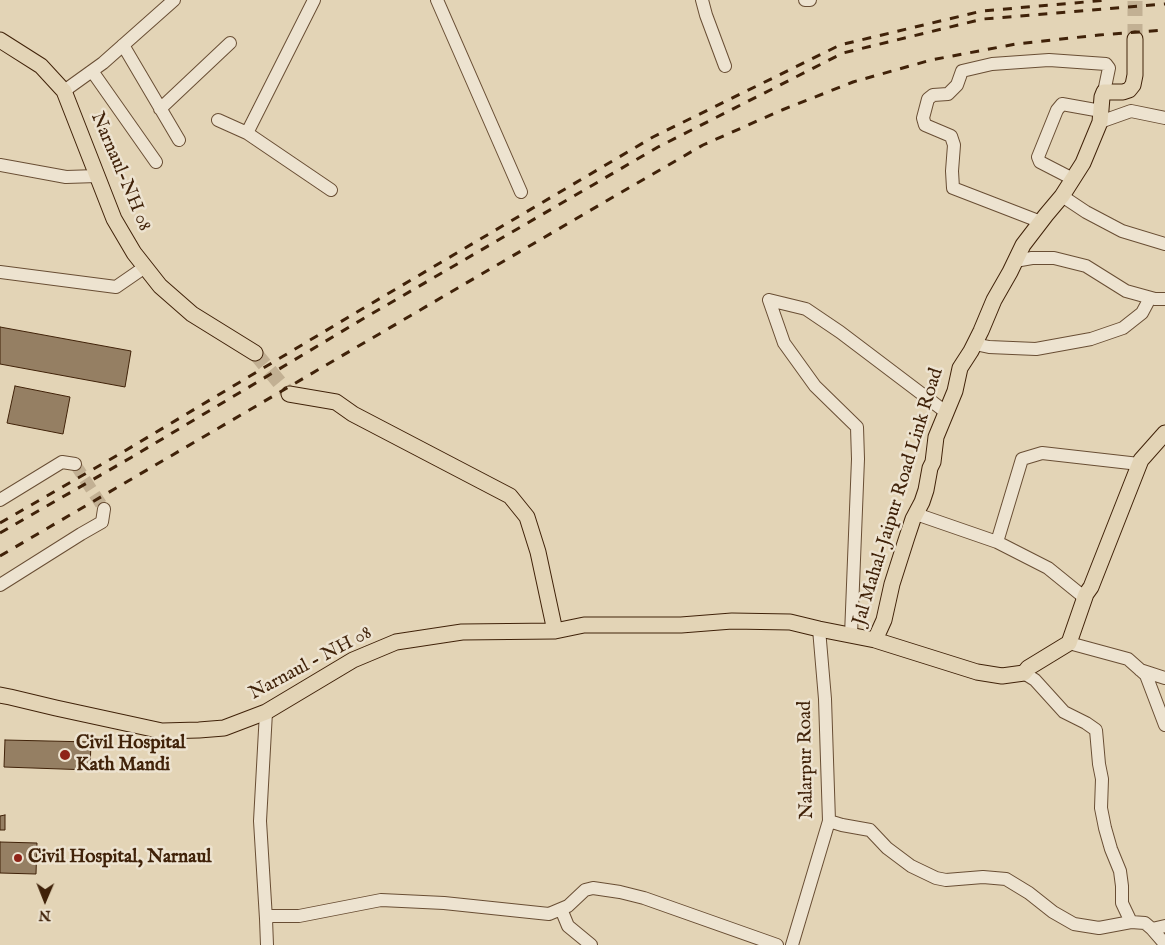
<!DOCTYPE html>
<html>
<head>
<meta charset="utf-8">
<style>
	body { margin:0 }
	#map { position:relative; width:1165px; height:945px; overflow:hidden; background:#e3d4b6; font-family:"IM FELL English",serif }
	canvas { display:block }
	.north { position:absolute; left:20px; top:875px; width:50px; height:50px; -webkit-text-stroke:4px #ede3d0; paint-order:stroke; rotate:181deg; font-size:14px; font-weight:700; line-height:20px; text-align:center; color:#402209 }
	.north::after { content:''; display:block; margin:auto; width:18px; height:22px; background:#402209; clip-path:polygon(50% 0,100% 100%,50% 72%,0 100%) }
</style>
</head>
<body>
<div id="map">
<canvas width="1165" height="945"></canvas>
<div class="north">N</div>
</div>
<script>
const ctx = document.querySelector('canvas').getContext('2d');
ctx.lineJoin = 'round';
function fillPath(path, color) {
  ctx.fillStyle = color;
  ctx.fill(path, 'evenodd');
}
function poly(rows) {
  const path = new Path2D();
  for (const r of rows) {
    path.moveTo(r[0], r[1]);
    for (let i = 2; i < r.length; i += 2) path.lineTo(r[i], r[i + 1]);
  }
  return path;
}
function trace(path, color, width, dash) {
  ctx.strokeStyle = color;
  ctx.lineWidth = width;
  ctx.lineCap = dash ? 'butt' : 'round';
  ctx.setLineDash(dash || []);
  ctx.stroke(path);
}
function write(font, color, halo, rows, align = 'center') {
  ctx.font = font + ' "IM FELL English",serif';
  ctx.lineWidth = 5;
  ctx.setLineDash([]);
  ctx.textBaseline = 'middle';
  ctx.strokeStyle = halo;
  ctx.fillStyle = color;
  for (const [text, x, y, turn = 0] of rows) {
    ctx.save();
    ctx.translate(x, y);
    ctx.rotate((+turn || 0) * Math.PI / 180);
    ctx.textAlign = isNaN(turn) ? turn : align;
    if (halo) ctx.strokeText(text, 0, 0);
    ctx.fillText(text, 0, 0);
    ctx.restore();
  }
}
const building = poly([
	[0,327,131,351,125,387,0,364,0,327],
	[15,386,70,397,63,434,7,423,15,386],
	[5,740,91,742,90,770,4,767,5,740],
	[5,815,5,830,0,830,0,816,5,815],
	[0,842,37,843,36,874,0,873,0,842]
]);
const minorTunnel = poly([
	[75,464,104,509]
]);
const majorTunnel = poly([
	[1135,39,1135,0],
	[255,353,289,394]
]);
const minor = poly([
	[437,0,521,192],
	[702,0,706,15,725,66],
	[805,0,810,0],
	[123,45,179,140],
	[92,71,156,162],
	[64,91,103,63,174,0],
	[160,109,230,43],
	[218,120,247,133,331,190],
	[1100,122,1131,111,1165,118],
	[247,133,314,0],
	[0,165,66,177,97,176],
	[1073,179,1040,162,1038,157,1057,110,1062,104,1101,111],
	[1062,196,1086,212,1122,231,1165,244],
	[1041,222,953,188,952,171,954,145,951,136,925,125,923,118,928,99,933,95,948,94,957,85,962,71,992,64,1049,60,1106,64,1109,68,1104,92],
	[1015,261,1032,258,1054,258,1086,266,1126,291,1155,299,1165,299],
	[0,272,116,287,145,267],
	[769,300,784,343,815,386,857,427,858,459,851,635],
	[769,300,806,309,840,332,947,413],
	[975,344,989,347,1036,349,1091,339,1123,328,1142,313,1150,298],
	[0,500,62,462,75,464],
	[916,514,997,542,1048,568,1085,598],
	[997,542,1022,459,1042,453,1139,464],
	[0,585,81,534,102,522,104,509],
	[1069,643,1128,659,1146,675,1165,725],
	[1140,670,1165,678],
	[1024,673,1035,680,1064,712,1086,723,1096,730,1099,764,1102,779,1101,808,1105,828,1111,849,1120,871,1122,886,1122,903,1131,922],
	[266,712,260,821,266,919,267,945],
	[829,821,842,825,870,830,887,848,911,866,936,878,946,880,983,877,1006,879,1029,893,1053,912,1074,924,1099,928,1131,922,1145,923,1152,929,1165,926],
	[561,909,568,926,591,945],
	[266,919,271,916,299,916,381,900,444,903,549,914,568,906,585,890,593,888,620,892,644,898,777,945],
	[1152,929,1165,944],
	[792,945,829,821,825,699,819,629]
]);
const major = poly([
	[0,40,41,66,64,91,114,219,134,253,160,286,192,314,255,353],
	[289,394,336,402,353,414,510,496,527,517,538,552,555,631],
	[875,640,884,620,892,584,907,537,913,519,922,502,926,490,930,468,933,462,936,437,955,391,960,368,971,351,981,331,994,300,1010,272,1023,245,1046,215,1062,196,1083,163,1100,122,1102,97,1104,92,1123,92,1129,90,1133,85,1135,75,1135,39],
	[0,695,10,697,56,708,162,731,199,730,224,728,266,712,353,660,396,642,462,632,555,631,584,625,681,625,732,621,790,622,819,629,875,640,977,672,1002,676,1024,673,1028,668,1069,643,1086,594,1091,587,1141,460,1165,433]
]);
const rail = poly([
	[0,523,123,452,357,312,653,137,840,45,982,11,1108,0],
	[0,533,132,457,361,320,658,147,843,53,983,19,1165,4],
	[0,556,620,193,703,145,782,110,853,82,931,60,1016,44,1099,35,1165,30]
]);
const markers = [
	[65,755,6,"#8f2418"],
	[18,858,5,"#8f2418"]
];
const streetNames = [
	["Narnaul-NH 08",120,172,67],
	["Jal Mahal-Jaipur Road Link Road",899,497,-73],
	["Narnaul - NH 08",311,664,-28],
	["Nalarpur Road",807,760,-91]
];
const poiNames = [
	["Civil Hospital",76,744],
	["Kath Mandi",76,766],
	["Civil Hospital, Narnaul",28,858]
];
fillPath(building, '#957f63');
trace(building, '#402209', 1);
trace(minorTunnel, '#c2b093', 12, [12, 6]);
trace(majorTunnel, '#c2b093', 15, [15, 8]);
trace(minor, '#694e34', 14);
trace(major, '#402209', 17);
trace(minor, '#ede3d0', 12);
trace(major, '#e3d4b6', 15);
trace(rail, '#402209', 3, [9, 9]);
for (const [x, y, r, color] of markers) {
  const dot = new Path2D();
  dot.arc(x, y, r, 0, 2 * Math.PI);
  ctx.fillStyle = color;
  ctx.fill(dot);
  trace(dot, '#ede3d0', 2);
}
write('19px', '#402209', '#ede3d0', streetNames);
write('bold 19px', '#402209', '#ede3d0', poiNames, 'left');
</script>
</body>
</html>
